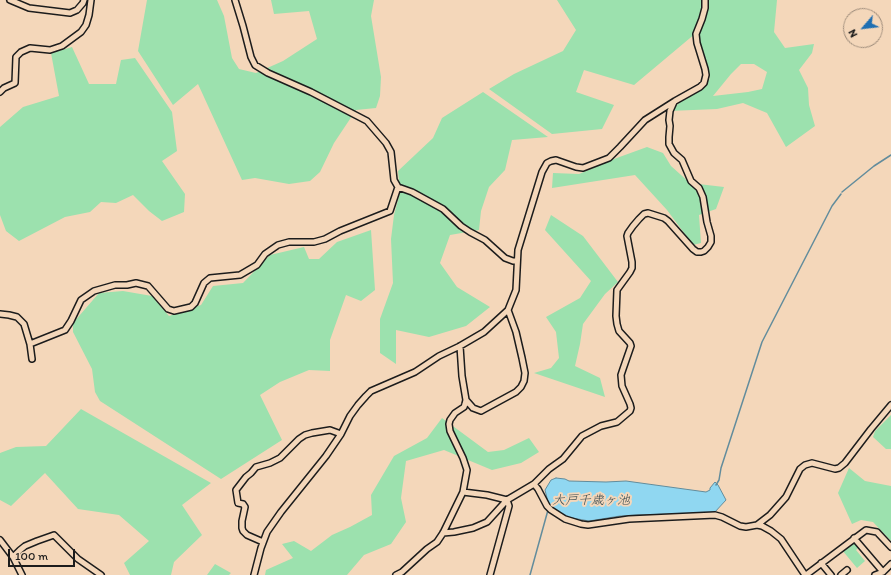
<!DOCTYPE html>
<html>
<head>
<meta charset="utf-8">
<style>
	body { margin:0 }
	#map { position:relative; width:891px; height:575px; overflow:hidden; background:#f4d7ba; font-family:Itim,sans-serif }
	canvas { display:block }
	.north { position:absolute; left:843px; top:8px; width:40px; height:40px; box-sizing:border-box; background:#f4d7ba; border:1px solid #9e8c7b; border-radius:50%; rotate:242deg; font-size:11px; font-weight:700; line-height:16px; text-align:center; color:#1c1c1c }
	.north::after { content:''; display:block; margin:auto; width:14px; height:18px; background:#1f6fb2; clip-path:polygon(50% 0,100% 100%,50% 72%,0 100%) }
	.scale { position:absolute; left:8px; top:549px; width:67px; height:18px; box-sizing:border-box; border:2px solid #1c1c1c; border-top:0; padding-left:5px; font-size:12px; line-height:14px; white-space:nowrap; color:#1c1c1c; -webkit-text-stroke:3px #f4d7ba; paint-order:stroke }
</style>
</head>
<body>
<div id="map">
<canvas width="891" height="575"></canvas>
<div class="north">N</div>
<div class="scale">100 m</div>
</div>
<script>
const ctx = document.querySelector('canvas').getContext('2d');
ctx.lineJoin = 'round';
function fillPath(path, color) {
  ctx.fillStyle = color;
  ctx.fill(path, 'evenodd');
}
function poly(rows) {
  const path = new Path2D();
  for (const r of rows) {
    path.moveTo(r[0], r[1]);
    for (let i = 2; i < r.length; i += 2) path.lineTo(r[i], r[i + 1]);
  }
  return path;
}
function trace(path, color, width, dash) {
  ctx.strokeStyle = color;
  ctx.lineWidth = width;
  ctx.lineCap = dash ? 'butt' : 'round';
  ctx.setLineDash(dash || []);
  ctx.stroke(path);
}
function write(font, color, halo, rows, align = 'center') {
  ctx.font = font + ' Itim,"Klee One",sans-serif';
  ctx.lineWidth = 4;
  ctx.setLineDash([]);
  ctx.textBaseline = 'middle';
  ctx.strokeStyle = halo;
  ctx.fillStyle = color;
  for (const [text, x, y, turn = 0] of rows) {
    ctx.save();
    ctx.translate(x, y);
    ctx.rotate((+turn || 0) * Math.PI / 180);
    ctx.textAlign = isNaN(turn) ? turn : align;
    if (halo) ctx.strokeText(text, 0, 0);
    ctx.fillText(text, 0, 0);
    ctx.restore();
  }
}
const green = poly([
	[147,0,217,0,224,16,232,58,239,69,256,73,283,61,317,39,309,11,274,14,271,0,374,0,371,16,381,77,380,96,376,108,356,110,334,143,320,172,310,181,289,184,255,178,242,180,198,84,173,105,138,51],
	[557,0,777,0,774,32,785,48,814,44,812,53,799,70,808,88,809,105,815,126,786,147,767,113,743,103,717,109,669,111,710,79,696,33,634,85,584,70,576,92,614,105,602,129,552,134,489,89,514,74,563,51,576,30],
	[741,64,754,64,767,72,762,89,748,92,713,96,731,74],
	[72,47,89,84,116,84,121,60,135,58,172,112,177,151,162,161,185,194,184,212,162,221,149,211,133,195,116,203,101,202,90,212,65,217,19,241,6,231,0,215,0,127,23,107,59,96,51,53],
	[483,92,548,137,512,140,505,170,489,187,481,211,479,230,450,235,440,263,457,287,490,307,466,326,429,337,396,330,396,364,380,353,380,319,393,283,391,239,394,215,400,192,398,171,433,138,442,118],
	[647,147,663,153,671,166,690,183,724,187,716,209,699,215,701,243,693,245,667,210,635,175,552,188,553,173,579,174,614,159],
	[551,215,583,236,618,282,605,294,583,324,580,344,575,366,600,378,605,397,534,373,551,368,559,358,556,332,546,317,580,298,591,281,545,230],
	[371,230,375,290,361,301,346,295,330,340,330,371,309,370,280,382,260,395,282,440,221,479,100,401,95,392,92,369,73,332,73,323,99,293,123,291,152,296,169,316,201,305,213,286,243,283,270,255,304,247,309,259,319,259,337,242],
	[81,409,211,483,182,505,202,535,174,562,171,575,130,575,124,563,149,541,119,515,78,509,45,473,11,506,0,500,0,453,16,447,46,446],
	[891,415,891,449,886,449,873,437,875,431],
	[442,418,488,452,504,450,529,438,539,452,521,463,492,470,444,450,406,461,401,498,406,522,391,544,364,555,347,575,265,575,266,570,293,558,282,544,294,541,311,551,332,535,350,527,372,515,371,495,394,456,427,438],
	[849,468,865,481,891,486,891,541,873,522,861,520,852,524,838,493],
	[854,541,859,547,856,550,865,561,857,568,842,550],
	[215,564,231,573,229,575,207,575]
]);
const water = poly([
	[556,478,565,479,569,481,606,482,626,481,706,492,710,490,710,488,715,482,718,485,726,500,714,513,637,515,620,516,589,521,567,517,554,509,551,506,548,502,545,490,551,480,556,478]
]);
const stream = poly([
	[842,192,874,166,891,155],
	[716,485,719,480,721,468,762,342,832,206,841,194],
	[530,575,548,510]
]);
const minor = poly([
	[10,0,29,8,70,13,77,10,83,3,84,0],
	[235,0,243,26,251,57,255,65,268,73,311,92,367,121,386,143,391,152,394,180,398,187,412,192,443,209,461,226,470,232,485,240,505,258,513,261,517,261],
	[0,92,4,88,15,83,16,57,21,52,30,48,50,50,62,46,81,32,86,25,89,15,91,0],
	[0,314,9,315,17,317,24,324,30,344,65,330,71,321,81,300,94,291,115,285,127,285,136,283,148,286,168,309,174,311,191,307,195,303,204,283,210,278,240,275,257,265,265,254,278,245,289,242,314,242,325,239,340,231,390,211,398,187],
	[30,344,32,359],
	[466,400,473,408,481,411,516,392,521,387,524,381,525,373,522,358,516,332,508,310],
	[534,484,538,489,547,506,551,510,565,519,581,524,588,525,629,519,715,515,722,517,740,526,746,527,757,525,762,526,771,531,781,539,805,575],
	[463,492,487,495,507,500],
	[757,525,770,515,786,497,800,469,805,465,812,463,835,469,839,468,845,463,871,429,891,405],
	[443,533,454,532,473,528,487,522,507,500,534,484,549,469,563,459,582,436,601,426,617,422,630,411,631,408,630,404,622,386,621,375,623,369,631,346,630,343,619,331,617,324,616,316,617,290,630,272,632,268,632,262,627,236,628,233,633,226,639,219,644,214,648,213,664,218,668,221,693,249,697,252,701,252,704,251,708,247,711,242,711,236,707,222,703,197,699,188,691,181,682,160,674,153,669,144,669,137,670,126,669,120,670,111,674,102],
	[854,538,883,572],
	[0,540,13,557,22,575],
	[263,542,247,535,243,531,242,528,242,521,245,507,243,504,238,503,236,490,246,477,251,473,256,467,270,463,280,458,299,439,305,435,312,433,330,430,341,434],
	[13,557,20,550,25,546,37,541,54,535,78,559,101,575],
	[821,563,831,575],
	[254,575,261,548,267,532,281,512,326,456,341,434,350,416,358,405,366,396,371,391,415,372,439,356,460,346,484,332,508,310,516,290,518,250,542,172,547,163,551,161,556,160,576,167,583,168,609,158,620,147,645,120,675,101,700,87,704,83,706,75,705,69,697,43,696,34,702,19,705,8,705,0],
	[396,575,402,572,427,549,437,542,443,533,463,492,467,470,463,458,450,431,449,424,450,420,455,413,464,407,465,404,466,400,462,376,460,346],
	[490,575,509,506,507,500],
	[806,575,866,530,877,532,891,547],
	[841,575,847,570],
	[875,575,883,572,891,564]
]);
const waterNames = [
	["大戸千歳ヶ池",591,501]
];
fillPath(green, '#9ce1ae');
fillPath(water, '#90d7f1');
trace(water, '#628c9c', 1);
trace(stream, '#628c9c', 1.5);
trace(minor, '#1c1c1c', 8);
trace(minor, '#f4d7ba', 5);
write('italic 13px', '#394b51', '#f4d7ba', waterNames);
</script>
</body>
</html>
